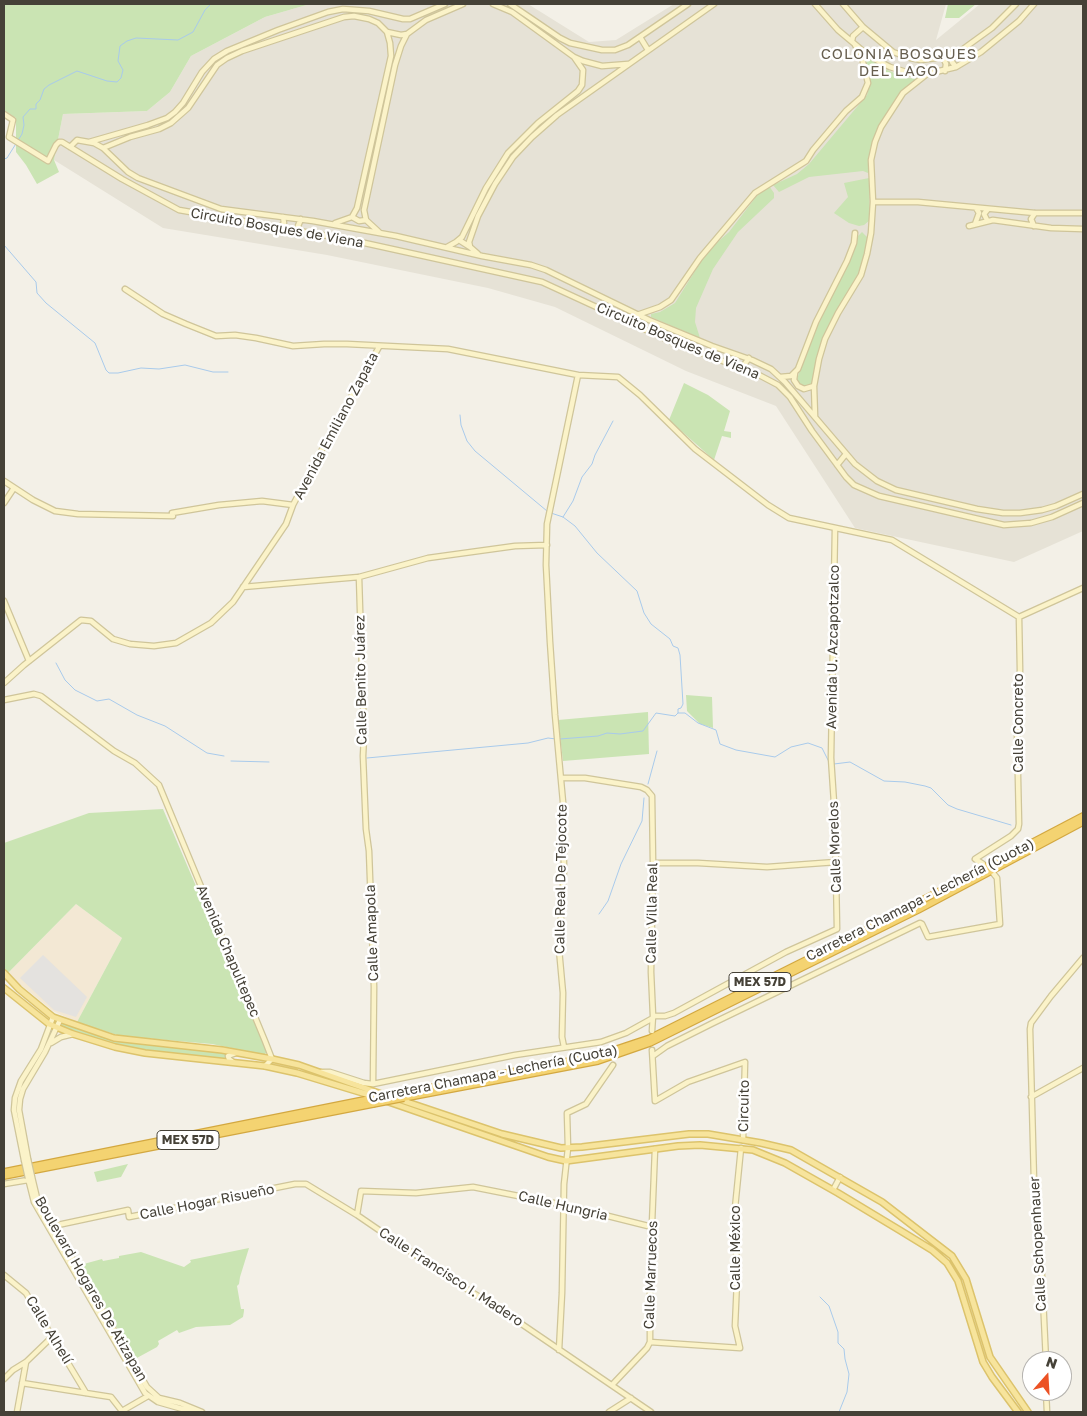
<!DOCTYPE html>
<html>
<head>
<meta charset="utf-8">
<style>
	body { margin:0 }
	#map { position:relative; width:1087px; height:1416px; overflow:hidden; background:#f3f0e7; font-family:"Golos Text",sans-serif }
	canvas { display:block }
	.frame { position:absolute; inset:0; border:5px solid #454137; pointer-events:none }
	.north { position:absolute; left:1022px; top:1351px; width:50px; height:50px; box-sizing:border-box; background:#fff; border:1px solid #b5b3af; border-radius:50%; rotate:19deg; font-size:14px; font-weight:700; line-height:20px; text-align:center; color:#454137 }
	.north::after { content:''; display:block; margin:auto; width:18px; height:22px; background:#ec5225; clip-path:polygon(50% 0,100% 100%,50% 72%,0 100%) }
</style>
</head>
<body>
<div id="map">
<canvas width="1087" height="1416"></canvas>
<div class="frame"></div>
<div class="north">N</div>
</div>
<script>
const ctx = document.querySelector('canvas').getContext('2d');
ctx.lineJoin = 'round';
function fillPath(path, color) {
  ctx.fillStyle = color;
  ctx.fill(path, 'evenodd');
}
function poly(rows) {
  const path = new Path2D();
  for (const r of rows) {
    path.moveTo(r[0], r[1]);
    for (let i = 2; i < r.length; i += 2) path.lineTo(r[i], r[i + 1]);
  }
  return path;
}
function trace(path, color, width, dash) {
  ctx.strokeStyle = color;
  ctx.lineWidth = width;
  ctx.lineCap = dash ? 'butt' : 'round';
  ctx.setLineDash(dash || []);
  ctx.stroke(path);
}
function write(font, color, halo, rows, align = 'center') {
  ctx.font = font + ' "Golos Text",sans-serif';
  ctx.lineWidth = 5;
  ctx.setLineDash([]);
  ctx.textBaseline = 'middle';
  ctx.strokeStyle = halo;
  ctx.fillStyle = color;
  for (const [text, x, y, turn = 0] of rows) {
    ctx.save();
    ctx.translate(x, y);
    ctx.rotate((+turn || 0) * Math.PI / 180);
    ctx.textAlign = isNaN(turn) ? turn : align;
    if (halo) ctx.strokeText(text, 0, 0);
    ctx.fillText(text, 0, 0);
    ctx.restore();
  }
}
const residential = poly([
	[310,4,528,4,589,42,616,40,674,4,946,4,936,40,980,4,1083,4,1083,531,1014,562,855,528,776,406,686,371,555,307,488,288,327,255,163,228,54,160,63,114,147,111,170,92,191,56,265,17]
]);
const commercial = poly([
	[76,904,122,938,77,1022,53,1011,7,974]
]);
const green = poly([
	[4,4,310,4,265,17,191,56,170,92,147,111,63,114,54,160,59,172,37,184,26,165,16,152,16,118,4,110],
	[948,4,976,4,959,18,945,18],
	[865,56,887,70,907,78,922,79,905,90,877,135,870,171,868,173,863,171,809,177,779,192,773,185,797,174,809,164,867,95,870,84],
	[869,178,870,220,864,225,859,226,849,223,834,213,848,197,844,183],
	[769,186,774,193,774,198,738,232,713,269,696,308,695,322,700,338,651,317,651,314,660,312,675,303,700,263,713,246,729,232,759,193],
	[862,232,868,238,860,276,825,334,815,368,813,381,811,385,802,387,798,383,797,379,814,333,851,258,858,236],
	[684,383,708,395,730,411,724,431,731,432,731,438,722,436,714,460,669,420],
	[686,695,712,697,713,728,700,724,687,711],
	[648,712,649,754,563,761,558,720],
	[163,809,267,1052,264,1055,212,1044,120,1036,77,1022,122,938,76,904,7,974,4,968,4,843,89,813],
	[62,1022,101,1036,228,1053,226,1057,227,1061,121,1048,61,1029,59,1025],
	[128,1164,121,1177,97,1182,94,1172],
	[249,1248,240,1277,239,1284,237,1286,241,1309,244,1309,244,1311,243,1317,230,1325,196,1327,179,1333,177,1330,158,1341,159,1344,157,1347,135,1359,80,1265,102,1259,103,1261,119,1258,119,1256,141,1252,184,1267,191,1262,190,1260]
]);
const parking = poly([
	[43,955,87,997,76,1017,54,1010,20,978]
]);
const stream = poly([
	[4,159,7,158,22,134,24,125,23,117,30,109,36,109,36,104,40,100,44,89,49,85,77,71,107,81,117,82,121,78,123,70,118,61,120,46,127,41,136,38,178,40,193,32,205,10,211,4],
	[4,245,36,282,37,293,46,303,95,343,106,370,109,373,118,373,141,368,159,369,185,365,213,372,228,372],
	[460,415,461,425,467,441,475,451,547,511],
	[551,513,563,517,575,526,597,553,637,591,644,613,651,624,670,639,673,646,678,648,680,655,683,704,681,708,678,709,678,713,685,713,698,723,716,730,720,744,736,750,775,757,791,747,808,743,822,748,829,762],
	[563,517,573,501,582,477,592,464,595,455,613,421],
	[56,663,65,680,75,690,97,701,109,699,137,715,165,726,207,753,224,756],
	[560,739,598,736,607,733,620,734,643,731,656,713,675,716,678,713],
	[367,758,528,743,548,738,556,739],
	[231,761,269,762],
	[834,764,850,762,884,781,905,782,925,786,931,788,948,805,957,809,1011,825],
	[648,784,657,751],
	[599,914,608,901,621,864,642,821,644,798],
	[820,1297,829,1306,838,1332,838,1343,844,1349,845,1359,849,1374,847,1392,839,1412]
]);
const secondary = poly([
	[493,4,512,12,574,57,583,61,602,66,628,64],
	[510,4,560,38,570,43,602,50,615,50,628,45,688,4],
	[815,4,838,30,863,51,880,62,890,67,913,74,927,74,956,67,981,52,1019,21,1034,4],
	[843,4,863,27,893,52,910,58,921,60,943,57,963,49,992,28,1016,4],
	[640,37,648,50],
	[852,41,853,36,863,27],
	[951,55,952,62,956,67],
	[943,57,946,64,945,71],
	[4,114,13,120,9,137,48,161,56,145,59,142,62,142,122,179,179,210,351,240,542,282,668,340,759,375,778,385,790,397,812,431,846,477,854,485,879,496,1004,525,1031,523,1052,517,1083,503],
	[89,142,148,125,167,118,175,112,183,103,202,72,214,59,227,51,278,30,328,12,343,9,369,11,403,19,410,19,445,4],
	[70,147,77,140,94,143,103,148,128,172,138,178,221,209,313,221,396,236,482,256,531,265,546,270,649,320,712,346,752,360,771,369,785,382,855,464,877,481,896,490,977,509,1003,513,1020,513,1042,510,1056,506,1083,494],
	[103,148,130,137,159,129,171,123,188,108,217,65,227,58,242,51,344,17,354,16,369,19,378,23,387,32,401,35,407,34,426,20,463,4],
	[873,202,918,202,1035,213,1083,213],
	[352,217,359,221,366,220],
	[987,220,984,214,988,209],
	[335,223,352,217,357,208,391,56,390,43,387,32],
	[975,224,979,213,976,208],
	[969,226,993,220,1051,228,1083,229],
	[1034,226,1031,219,1035,213],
	[279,228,284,223,283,217],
	[300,232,298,226,301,219],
	[379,232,366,220,364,210,395,65,401,46,407,34],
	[459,240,470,247],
	[447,247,456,242,462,237,486,188,508,153,538,123,578,91,582,85,583,70,574,57],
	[478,254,470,247,469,242,478,216,495,184,513,157,532,137,557,115,714,4],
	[125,289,163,314,186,324,216,336,235,335,256,338,293,346,324,344,347,344,448,349,578,375,618,377,640,395,695,449,768,505,789,518,892,540,1019,617],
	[637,315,660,307,671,300,700,258,755,193,806,161,813,150,846,111,862,97,868,83,861,54,855,45],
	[744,370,744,365,749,358],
	[795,373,794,380,798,386,804,389,814,386],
	[780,377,791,376,798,369,816,322,847,261,854,243,855,233],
	[815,416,814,386,819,359,825,339,838,313,861,275,867,254,871,233,873,202,871,160,875,142,881,127,903,93,927,74],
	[837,465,846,454],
	[4,481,33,500,55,511,78,514,173,516],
	[4,503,14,488],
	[172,513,219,505,262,501,293,505],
	[359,577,364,737,363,756,366,829,369,851,374,987,373,1084],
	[243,587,359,577,428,558,515,546,547,545],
	[4,601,29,661],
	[1019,617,1083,588],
	[4,683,24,665,81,620,91,621,113,639,130,644,154,646,176,643,211,623,233,602,286,524,293,505,327,440,379,347],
	[4,700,34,694,41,696,114,751,135,763,159,785,265,1041,272,1059,265,1066],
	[561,778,585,778,641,787,647,790,652,796,653,863,651,972,653,1016,652,1031],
	[653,863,698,863,767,867,836,862],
	[983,864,975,859,1011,836,1018,829,1019,824,1017,732,1020,670,1019,617],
	[653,1016,665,1016,674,1013,786,952,837,929,835,818,831,758,835,528],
	[51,1043,61,1037,73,1034],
	[564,1047,562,1037,563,993,559,949,564,870,563,802,555,715,550,642,546,565,547,524,578,375],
	[652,1050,655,1101,688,1082,745,1062,743,1140],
	[653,1056,667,1046,713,1023,920,923,922,924,928,937,1000,924,997,878,993,873],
	[233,1062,229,1059,228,1056,236,1053],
	[321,1072,330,1072,364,1083,373,1084,515,1055,601,1042,626,1033,653,1018],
	[1031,1097,1083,1068],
	[28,1159,19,1110,20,1099,23,1089,45,1052,60,1020],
	[24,1160,14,1110,15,1098,21,1081,41,1049,53,1017],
	[32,1177,37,1198,43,1208,147,1387,159,1398,180,1403,202,1412],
	[28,1178,34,1202,145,1393,158,1402,193,1412],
	[4,1184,28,1180],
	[833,1190,840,1177],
	[357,1215,361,1191,416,1193,473,1187,564,1205,652,1227],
	[53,1226,128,1210,129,1217,295,1184,306,1184,357,1215,452,1280,504,1312,651,1412],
	[4,1275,26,1293,86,1393],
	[650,1342,740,1348,735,1326,737,1281,735,1208,741,1148],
	[559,1350,562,1293,564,1184,568,1148,567,1113,586,1104,613,1065],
	[1046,1361,1041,1256,1034,1181,1030,1029,1031,1023,1051,996,1083,958],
	[4,1379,13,1370,26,1362,53,1336],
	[22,1383,111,1397,122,1411,148,1396],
	[612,1385,647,1348,650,1342,650,1273,655,1149],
	[1046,1391,1047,1412],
	[17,1412,26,1362],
	[609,1412,631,1398]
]);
const primary = poly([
	[4,973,19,989,53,1017,114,1038,222,1050,272,1059,299,1065,387,1096],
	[4,988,49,1024,73,1034,115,1047,145,1053,265,1066,297,1073,376,1097],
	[398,1099,502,1134,561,1148,582,1147,689,1134,708,1134,761,1143,791,1150,882,1202,952,1256,966,1279,990,1357,1028,1412],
	[386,1101,548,1157,566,1161,678,1146,700,1145,753,1150,785,1163,838,1193,901,1231,932,1250,947,1263,958,1281,983,1362,992,1377,1018,1412]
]);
const highway = poly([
	[397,1094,596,1056,650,1038,848,939,1083,816],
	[404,1098,598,1061,650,1043,918,910,1083,822],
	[4,1172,369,1099],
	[4,1176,373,1104]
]);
const secondaryBridge = poly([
	[28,1159,32,1177],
	[24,1160,28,1178]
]);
const highwayBridge = poly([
	[369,1099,397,1094],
	[373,1104,404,1098]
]);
const shields = [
	[760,982,62],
	[188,1140,62]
];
const shieldNames = [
	["MEX 57D",760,982],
	["MEX 57D",188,1140]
];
const streetNames = [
	["Circuito Bosques de Viena",277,228,10],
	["Circuito Bosques de Viena",678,341,23],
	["Avenida Emiliano Zapata",336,426,-62],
	["Avenida U. Azcapotzalco",833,647,-89],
	["Calle Benito Juárez",361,680,-91],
	["Calle Concreto",1019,723,-90],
	["Calle Morelos",835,847,-92],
	["Calle Real De Tejocote",561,879,-89],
	["Carretera Chamapa - Lechería (Cuota)",920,900,-27],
	["Calle Villa Real",652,913,-89],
	["Calle Amapola",372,933,-92],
	["Avenida Chapultepec",228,951,67],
	["Carretera Chamapa - Lechería (Cuota)",493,1074,-11],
	["Circuito",744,1106,-89],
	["Calle Hogar Risueño",207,1202,-11],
	["Calle Hungria",563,1206,13],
	["Calle Schopenhauer",1038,1244,-93],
	["Calle México",736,1248,-90],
	["Calle Marruecos",651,1275,-88],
	["Calle Francisco I. Madero",451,1277,33],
	["Boulevard Hogares De Atizapan",91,1289,60],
	["Calle Alhelí",49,1330,59]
];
const neighbourhoodNames = [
	["COLONIA BOSQUES",899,54],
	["DEL LAGO",899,71]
];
fillPath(residential, '#e6e2d6');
fillPath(commercial, '#f3e8d4');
fillPath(green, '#cae4b3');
fillPath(parking, '#e4e2df');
trace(stream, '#a8caeb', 1);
trace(secondary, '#cfc59a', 7);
trace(primary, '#dcc36c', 8);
trace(highway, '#d3a841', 8);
trace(secondary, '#fbf3c9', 4.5);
trace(primary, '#f7e49c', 5);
trace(highway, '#f4d371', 5.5);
trace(secondaryBridge, '#cfc59a', 7, []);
trace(highwayBridge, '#d3a841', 8, []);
trace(secondaryBridge, '#fbf3c9', 4.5);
trace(highwayBridge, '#f4d371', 5.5);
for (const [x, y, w] of shields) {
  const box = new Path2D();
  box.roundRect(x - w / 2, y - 9.5, w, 19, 4);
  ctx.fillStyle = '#fff';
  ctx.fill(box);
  trace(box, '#454137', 1);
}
write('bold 12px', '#454137', null, shieldNames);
write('14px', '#454137', '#fff', streetNames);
ctx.letterSpacing = '1px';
write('15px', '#675f4f', '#fff', neighbourhoodNames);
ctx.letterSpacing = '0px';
</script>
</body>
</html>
